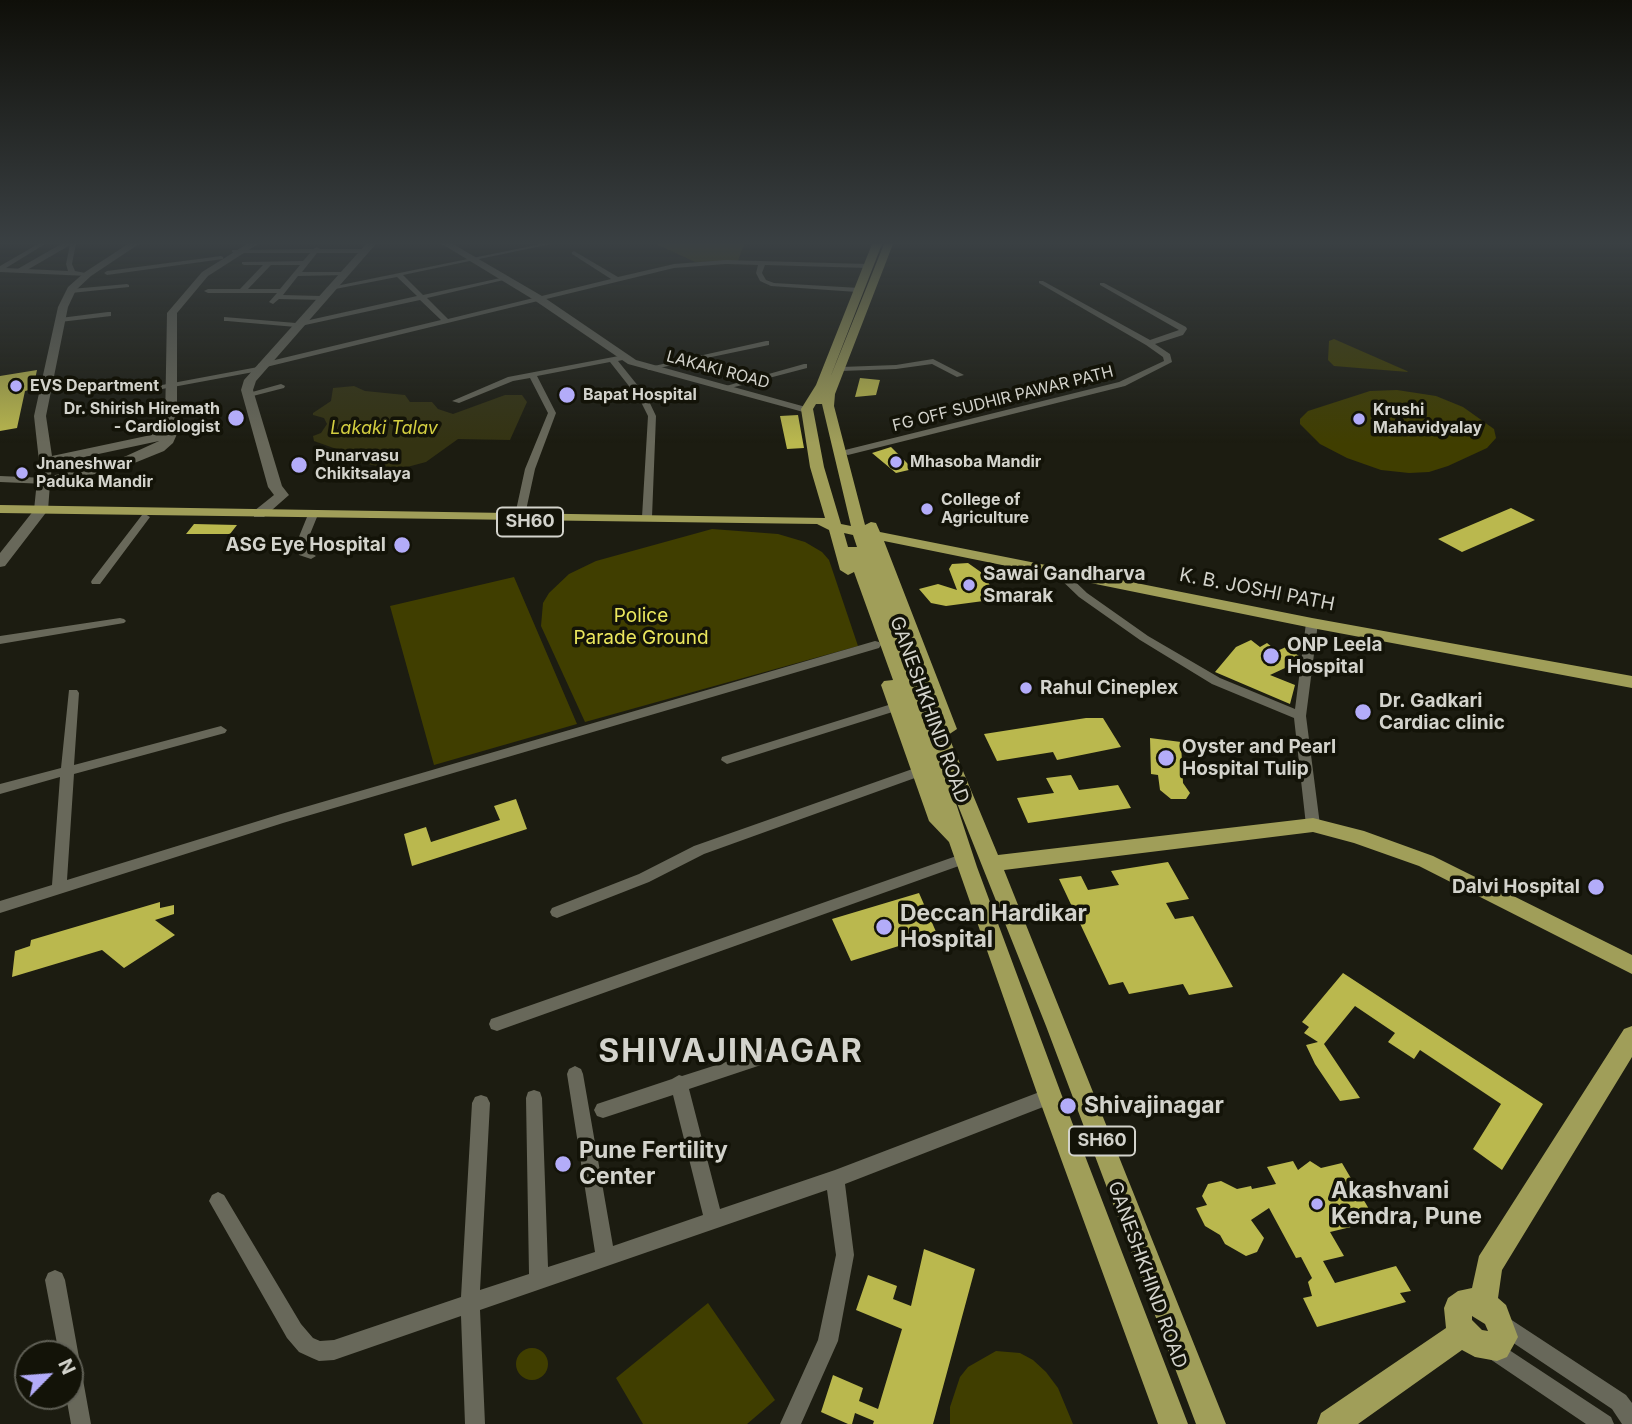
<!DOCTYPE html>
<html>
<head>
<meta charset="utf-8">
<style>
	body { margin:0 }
	#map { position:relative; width:1632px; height:1424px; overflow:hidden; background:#1c1c11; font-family:Inter,sans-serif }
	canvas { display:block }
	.north { position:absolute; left:14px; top:1340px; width:70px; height:70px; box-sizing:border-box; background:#131308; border:2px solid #606056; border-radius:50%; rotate:65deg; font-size:19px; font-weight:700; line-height:28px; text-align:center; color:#d3d3cc }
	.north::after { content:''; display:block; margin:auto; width:24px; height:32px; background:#b3acf9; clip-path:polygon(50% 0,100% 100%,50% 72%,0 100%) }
</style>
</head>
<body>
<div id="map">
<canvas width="1632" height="1424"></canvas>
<div class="north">N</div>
</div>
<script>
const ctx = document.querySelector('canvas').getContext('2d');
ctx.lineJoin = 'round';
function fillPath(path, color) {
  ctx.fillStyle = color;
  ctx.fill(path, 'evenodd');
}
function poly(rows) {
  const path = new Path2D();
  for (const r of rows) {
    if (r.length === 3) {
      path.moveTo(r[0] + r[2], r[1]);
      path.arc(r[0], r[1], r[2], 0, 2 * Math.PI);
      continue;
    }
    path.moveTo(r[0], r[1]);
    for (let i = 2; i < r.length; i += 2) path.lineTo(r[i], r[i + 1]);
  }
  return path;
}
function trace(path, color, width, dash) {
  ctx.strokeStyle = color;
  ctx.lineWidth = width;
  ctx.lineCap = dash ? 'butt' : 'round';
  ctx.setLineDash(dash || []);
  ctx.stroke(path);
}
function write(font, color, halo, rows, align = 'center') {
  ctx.font = font + ' Inter,sans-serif';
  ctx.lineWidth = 7;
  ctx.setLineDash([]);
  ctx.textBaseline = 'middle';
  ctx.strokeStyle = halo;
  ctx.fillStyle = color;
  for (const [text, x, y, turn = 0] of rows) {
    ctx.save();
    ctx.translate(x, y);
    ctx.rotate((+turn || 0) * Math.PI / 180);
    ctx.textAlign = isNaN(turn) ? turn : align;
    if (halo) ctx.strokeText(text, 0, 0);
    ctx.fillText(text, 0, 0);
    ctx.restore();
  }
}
const green = poly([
	[656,244,744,244,738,261,695,262],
	[1334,339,1407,371,1408,372,1334,366,1328,360,1329,341],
	[1397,390,1436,396,1463,407,1494,429,1496,438,1487,448,1448,466,1429,472,1409,473,1381,470,1347,458,1320,444,1300,424,1300,419,1308,411,1370,391],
	[712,529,778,534,805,542,822,552,829,560,858,646,585,722,541,626,543,603,549,593,569,574,596,561],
	[514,577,577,724,434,765,390,606],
	[708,1303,775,1400,747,1424,643,1424,616,1378],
	[532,1364,16],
	[996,1351,1020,1353,1033,1360,1046,1372,1058,1388,1073,1424,950,1424,950,1407,960,1377,968,1367]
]);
const water = poly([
	[354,386,365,391,405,395,410,402,432,402,438,409,453,414,505,395,522,395,527,402,510,440,458,439,426,462,396,470,359,462,342,451,314,441,313,436,321,433,327,424,324,418,313,415,313,413,331,401,333,388]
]);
const building = poly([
	[37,370,33,389,25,391,17,428,0,431,0,376],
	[860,378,880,380,876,395,855,397],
	[798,415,804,448,787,449,780,416],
	[891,447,913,469,896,473,872,453],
	[1511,508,1535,520,1462,552,1438,539],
	[194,524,237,525,230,534,186,534],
	[968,563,985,575,992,590,987,591,991,600,946,606,931,603,919,589,938,584,957,590,949,569,952,564],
	[1251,640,1260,647,1267,643,1277,651,1286,647,1299,656,1298,662,1270,675,1295,685,1290,704,1215,672,1236,647],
	[1086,718,1103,718,1121,747,1057,760,1053,752,997,761,984,734],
	[1150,738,1181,742,1183,783,1190,793,1186,799,1171,799,1160,790,1158,775,1151,774],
	[1071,775,1079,790,1118,785,1131,808,1028,823,1017,798,1054,793,1046,778],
	[516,799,527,829,412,866,404,834,426,827,431,842,500,820,494,806],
	[1168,862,1189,899,1166,903,1175,919,1193,916,1233,987,1189,995,1183,984,1129,994,1123,982,1109,985,1059,879,1081,876,1088,890,1119,885,1111,871],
	[919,893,937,934,851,961,832,919],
	[160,902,160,908,174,905,174,914,155,920,175,935,124,968,102,950,12,977,15,951,30,946,31,940],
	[1343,973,1543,1104,1502,1170,1473,1149,1501,1104,1420,1050,1414,1059,1388,1042,1395,1033,1355,1006,1324,1044,1360,1098,1340,1101,1315,1064,1306,1045,1318,1042,1304,1033,1309,1027,1302,1022],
	[1293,1161,1298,1170,1310,1161,1321,1168,1342,1163,1376,1221,1330,1232,1344,1256,1323,1261,1335,1283,1396,1266,1411,1291,1400,1293,1406,1302,1317,1327,1303,1298,1312,1296,1308,1282,1312,1278,1301,1257,1296,1258,1269,1208,1251,1220,1264,1238,1257,1252,1246,1256,1225,1244,1220,1235,1205,1226,1196,1208,1207,1205,1202,1196,1208,1184,1221,1181,1237,1189,1251,1186,1252,1189,1276,1184,1267,1167],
	[924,1249,975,1269,933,1424,873,1424,874,1421,855,1413,852,1424,848,1424,821,1412,833,1375,863,1388,859,1401,878,1409,902,1329,856,1310,868,1275,897,1286,893,1299,911,1306]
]);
const street = poly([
	[38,244,45,244,6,268,68,271,66,264,70,244,76,244,72,264,75,271,91,274,88,276,0,272,0,266,38,244],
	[541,244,551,244,403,275,423,295,505,277,508,279,427,298,448,319,611,279,572,254,572,252,574,251,618,277,674,264,726,260,867,264,870,266,867,268,765,265,762,273,766,280,774,283,860,288,861,290,857,292,771,286,760,281,756,273,758,265,726,264,674,268,262,368,259,371,162,389,158,387,162,385,258,367,258,364,441,320,420,300,296,327,227,321,224,321,224,317,296,323,417,296,397,277,330,290,326,288,541,244],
	[317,247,320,249,363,249,366,251,363,253,317,253,302,272,343,272,345,273,345,275,298,276,283,295,321,296,324,296,324,300,279,299,273,304,269,302,277,293,208,293,204,291,208,289,240,289,263,265,244,265,242,264,242,262,303,261,310,253,234,253,232,252,232,250,313,249,317,247],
	[271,265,300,265,280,289,248,289,271,265],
	[221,256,223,257,223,259,107,275,104,273,107,271,221,256],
	[1039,281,1043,281,1150,340,1179,330,1100,285,1100,283,1104,283,1186,327,1187,329,1183,335,1155,344,1170,354,1172,362,1125,386,848,455,845,454,845,450,1119,382,1164,361,1163,357,1146,345,1039,283,1039,281],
	[127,284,129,285,129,287,71,293,67,291,71,289,127,284],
	[108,312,111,312,111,316,60,322,56,320,60,318,108,312],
	[766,341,769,341,769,345,649,370,645,368,766,341],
	[624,355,627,355,627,359,618,361,647,397,656,416,652,517,647,520,642,517,648,416,640,400,610,362,537,376,556,413,535,469,525,515,520,518,517,517,515,515,525,469,548,413,530,378,513,381,459,403,452,401,508,377,624,355],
	[933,359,964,375,957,377,932,364,896,369,841,371,837,369,841,367,896,365,933,359],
	[804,364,807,364,807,368,723,390,719,388,804,364],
	[281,384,285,386,284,388,249,397,245,394,281,384],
	[0,476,46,478,51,481,46,484,0,482,0,476],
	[145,514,150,517,100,584,92,584,91,582,92,580,142,515,145,514],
	[312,514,317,517,306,544,308,551,316,556,311,559,299,555,296,544,307,517,312,514],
	[1059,569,1063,570,1087,593,1148,636,1220,678,1295,709,1306,623,1308,621,1316,621,1318,623,1306,716,1320,825,1318,829,1308,829,1306,825,1294,718,1212,684,1140,640,1079,597,1055,574,1054,572,1059,569],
	[120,618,124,619,126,621,124,623,0,644,0,636,120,618],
	[875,641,879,642,881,645,879,648,283,823,0,913,0,901,52,885,60,777,0,794,0,784,61,768,69,690,77,690,79,693,74,765,221,726,227,730,225,733,74,774,67,880,281,814,875,641],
	[898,702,904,706,902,709,727,764,721,760,722,757,898,702],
	[921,766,926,768,927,771,926,774,704,854,649,882,562,916,557,918,552,916,550,912,552,908,639,874,694,846,921,766],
	[965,853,970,854,972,858,970,862,497,1031,491,1029,489,1024,491,1019,497,1017,965,853],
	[779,1045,785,1047,787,1052,785,1057,689,1089,720,1209,835,1170,1050,1088,1056,1090,1058,1096,1056,1102,845,1184,854,1255,838,1341,801,1424,780,1424,818,1340,836,1255,827,1190,480,1310,485,1424,465,1424,461,1316,334,1360,319,1361,312,1358,299,1352,287,1338,209,1201,212,1195,218,1192,224,1195,301,1324,313,1338,320,1341,334,1340,461,1297,472,1103,475,1097,481,1095,487,1097,490,1103,480,1290,529,1274,526,1098,528,1092,534,1090,540,1092,542,1098,548,1267,595,1252,567,1074,569,1069,575,1066,581,1069,583,1074,613,1246,703,1215,673,1095,603,1118,597,1116,594,1110,597,1104,672,1079,679,1075,682,1076,779,1045],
	[55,1270,62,1273,65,1280,91,1424,71,1424,66,1396,70,1396,70,1354,59,1354,45,1280,48,1273,55,1270],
	[1504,1315,1626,1395,1632,1403,1632,1424,1622,1424,1612,1409,1497,1332,1494,1325,1497,1318,1504,1315],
	[1494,1340,1611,1417,1614,1424,1586,1424,1487,1357,1484,1350,1487,1343,1494,1340]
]);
const secondary = poly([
	[61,244,72,244,22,273,14,271,61,244],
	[128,244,139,244,91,276,76,290,68,307,46,416,52,456,151,435,158,424,165,424,167,313,202,272,247,244,258,244,208,276,177,313,177,434,173,443,164,451,122,468,50,484,48,510,5,566,0,567,0,553,34,510,39,461,34,416,58,307,68,287,85,272,128,244],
	[159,441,113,462,51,476,52,464,159,441],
	[366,244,376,244,256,381,253,390,282,486,289,495,264,517,254,517,254,511,274,495,268,487,241,390,244,380,366,244],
	[442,244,453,244,542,296,636,360,813,409,807,413,628,364,534,300,442,244]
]);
const primary = poly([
	[872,244,882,244,830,378,884,244,893,244,835,394,834,406,865,525,871,522,876,523,880,532,1312,618,1632,676,1632,688,1312,628,884,541,957,729,948,735,998,855,1313,818,1364,831,1433,856,1632,955,1632,974,1419,866,1354,843,1313,832,1004,870,1226,1424,1196,1424,1046,1026,951,788,977,867,1062,1096,1188,1424,1158,1424,1038,1096,949,842,929,821,881,685,884,681,893,680,854,572,848,575,840,570,829,530,817,524,0,513,0,505,825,518,810,467,801,409,816,385,872,244],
	[816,404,822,404,851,526,841,524,824,467,813,409,816,404],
	[844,533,853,535,857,547,848,547,844,533],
	[1632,1026,1632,1057,1502,1270,1498,1298,1506,1305,1518,1337,1507,1357,1497,1361,1475,1357,1462,1350,1358,1424,1317,1424,1321,1413,1446,1328,1444,1308,1448,1298,1458,1291,1472,1288,1479,1256,1624,1029,1632,1026],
	[1472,1316,1485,1324,1488,1331,1482,1330,1472,1320,1472,1316]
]);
const markers = [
	[16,386,7,"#b3acf9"],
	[567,395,9,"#b3acf9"],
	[236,418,9,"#b3acf9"],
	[1359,419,7,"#b3acf9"],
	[896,462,7,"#b3acf9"],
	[299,465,9,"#b3acf9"],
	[22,473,7,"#b3acf9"],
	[927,509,7,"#b3acf9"],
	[402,545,9,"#b3acf9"],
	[969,585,7,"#b3acf9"],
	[1271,656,9,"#b3acf9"],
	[1026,688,7,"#b3acf9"],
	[1363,712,9,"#b3acf9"],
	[1166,758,9,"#b3acf9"],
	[1596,887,9,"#b3acf9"],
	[884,927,9,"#b3acf9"],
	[1068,1106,9,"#b3acf9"],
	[563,1164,9,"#b3acf9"],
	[1317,1204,7,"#b3acf9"]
];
const farStreetnames = [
	["LAKAKI ROAD",718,370,15],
	["FG OFF SUDHIR PAWAR PATH",1003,399,-14]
];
const farPoinames = [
	["EVS Department",30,386],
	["Bapat Hospital",583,395],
	["Dr. Shirish Hiremath",220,409,"right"],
	["- Cardiologist",220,427,"right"],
	["Krushi",1373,410],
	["Mahavidyalay",1373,428],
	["Punarvasu",315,456],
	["Chikitsalaya",315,474],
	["Mhasoba Mandir",910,462],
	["Jnaneshwar",36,464],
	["Paduka Mandir",36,482],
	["College of",941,500],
	["Agriculture",941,518]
];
const farWaternames = [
	["Lakaki Talav",384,429]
];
const shields = [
	[530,522,66],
	[1102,1141,66]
];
const shieldNames = [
	["SH60",530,522],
	["SH60",1102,1141]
];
const poiNames = [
	["ASG Eye Hospital",386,545,"right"],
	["Sawai Gandharva",983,574],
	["Smarak",983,596],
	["ONP Leela",1287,645],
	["Hospital",1287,667],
	["Rahul Cineplex",1040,688],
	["Dr. Gadkari",1379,701],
	["Cardiac clinic",1379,723],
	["Oyster and Pearl",1182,747],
	["Hospital Tulip",1182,769],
	["Dalvi Hospital",1580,887,"right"]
];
const streetNames = [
	["K. B. JOSHI PATH",1257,590,11],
	["GANESHKHIND ROAD",929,710,70],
	["GANESHKHIND ROAD",1147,1275,70]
];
const parkNames = [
	["Police",641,616],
	["Parade Ground",641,638]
];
const nearPoinames = [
	["Deccan Hardikar",900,914],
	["Hospital",900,940],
	["Shivajinagar",1084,1106],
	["Pune Fertility",579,1151],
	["Center",579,1177],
	["Akashvani",1331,1191],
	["Kendra, Pune",1331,1217]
];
const nearDistrictnames = [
	["SHIVAJINAGAR",731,1052]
];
fillPath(green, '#403e00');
fillPath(water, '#343312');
fillPath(building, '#bab84e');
fillPath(street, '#68685a');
fillPath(secondary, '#68685a');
fillPath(primary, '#a09e59');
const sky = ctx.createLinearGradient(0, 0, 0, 443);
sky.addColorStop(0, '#0f0f09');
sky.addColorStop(0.55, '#3a4043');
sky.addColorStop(1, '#3a404300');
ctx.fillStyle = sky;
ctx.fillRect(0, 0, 1632, 443);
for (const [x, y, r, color] of markers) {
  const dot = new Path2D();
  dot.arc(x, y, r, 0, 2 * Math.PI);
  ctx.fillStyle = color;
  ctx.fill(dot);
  trace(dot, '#131308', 2.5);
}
write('16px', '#d3d3cc', '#131308', farStreetnames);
write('bold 16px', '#d3d3cc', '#131308', farPoinames, 'left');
write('italic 18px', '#d3ce40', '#131308', farWaternames);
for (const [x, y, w] of shields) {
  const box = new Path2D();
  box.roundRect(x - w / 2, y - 14.5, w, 29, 5);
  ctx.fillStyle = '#131308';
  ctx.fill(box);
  trace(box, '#d3d3cc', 2);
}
write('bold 18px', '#d3d3cc', null, shieldNames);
write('bold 19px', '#d3d3cc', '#131308', poiNames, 'left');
write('19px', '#d3d3cc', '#131308', streetNames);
write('19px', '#ebe75d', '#131308', parkNames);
write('bold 23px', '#d3d3cc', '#131308', nearPoinames, 'left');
ctx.letterSpacing = '2px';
write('bold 32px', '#d3d3cc', '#131308', nearDistrictnames);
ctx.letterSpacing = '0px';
</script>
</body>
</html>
